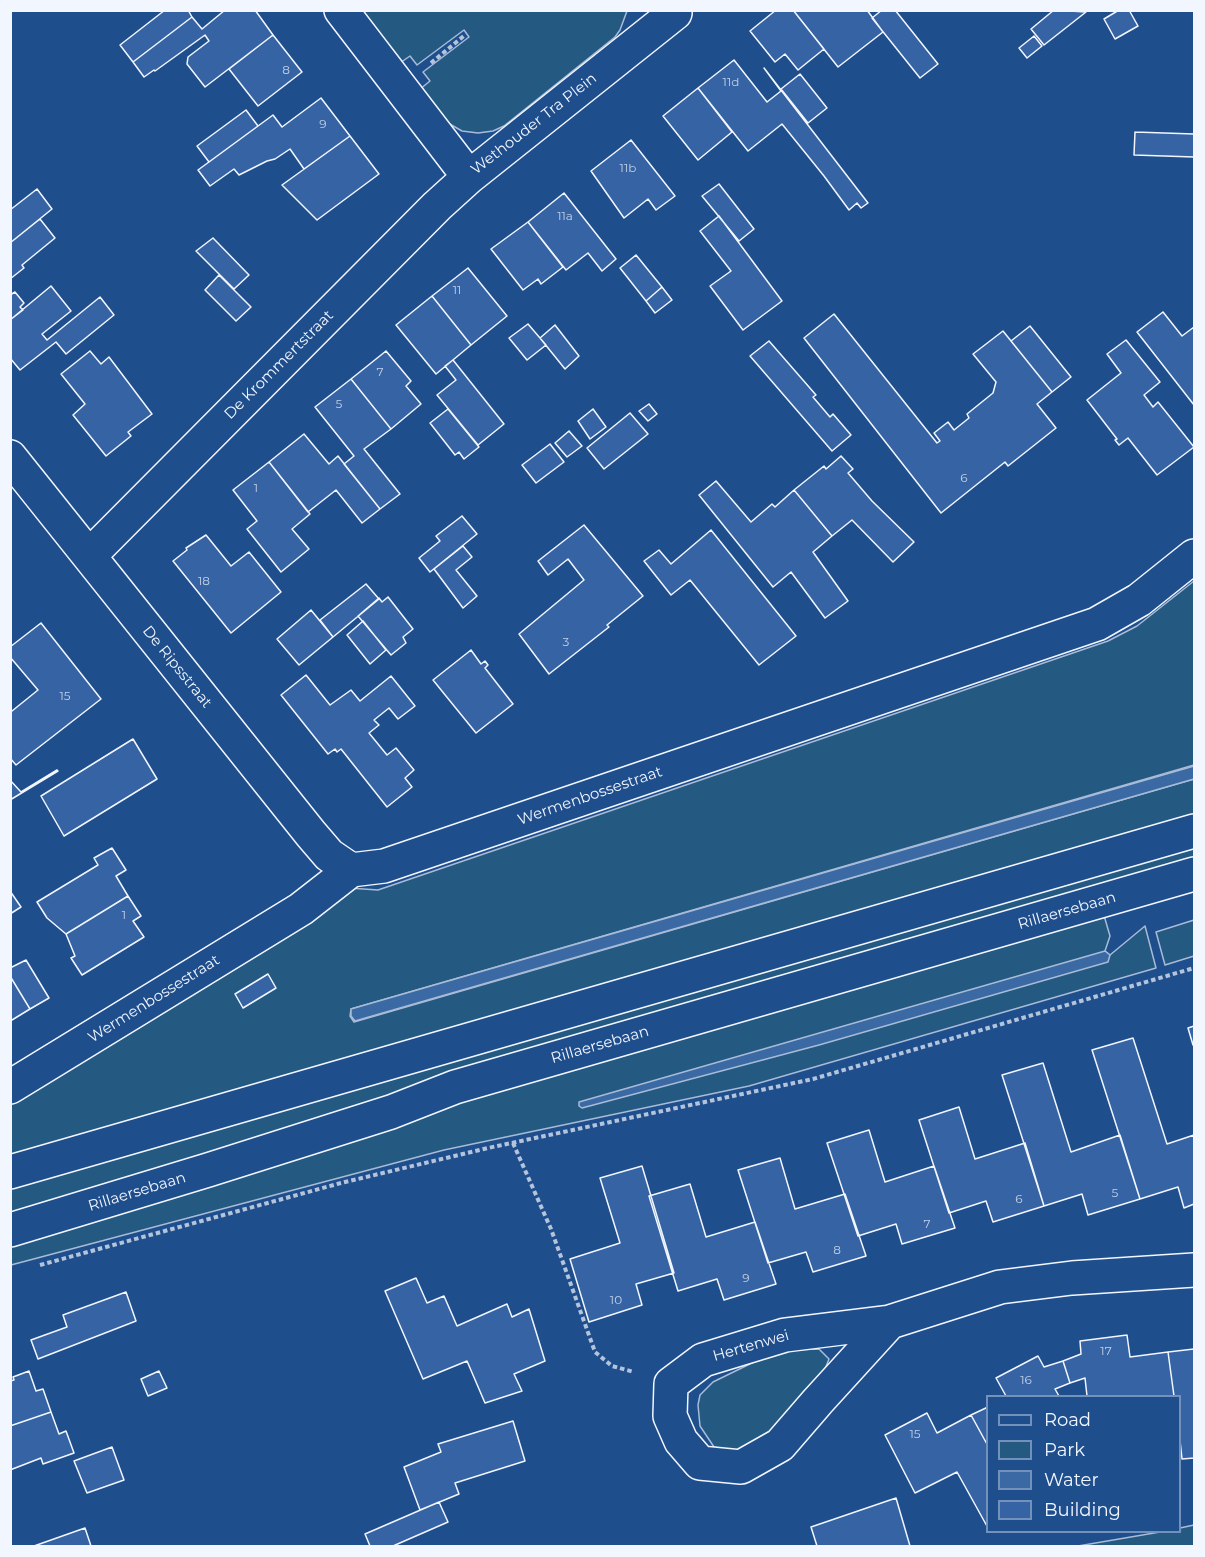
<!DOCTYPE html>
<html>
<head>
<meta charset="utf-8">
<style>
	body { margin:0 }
	#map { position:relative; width:1205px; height:1557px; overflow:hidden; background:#1f4e8c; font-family:Montserrat,sans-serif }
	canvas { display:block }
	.frame { position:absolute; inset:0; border:12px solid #f2f6ff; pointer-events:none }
	.legend { position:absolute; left:986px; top:1395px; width:195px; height:138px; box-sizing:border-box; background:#1f4e8c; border:2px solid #7391ba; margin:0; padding:8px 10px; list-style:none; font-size:18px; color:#f2f6ff }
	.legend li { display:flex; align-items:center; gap:12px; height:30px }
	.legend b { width:30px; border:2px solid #7391ba }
</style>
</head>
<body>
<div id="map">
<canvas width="1205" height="1557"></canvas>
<div class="frame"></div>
<ul class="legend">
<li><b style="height:8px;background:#1f4e8c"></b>Road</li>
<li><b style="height:16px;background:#245a82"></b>Park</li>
<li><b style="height:16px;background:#3b69a3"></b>Water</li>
<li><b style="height:16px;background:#3563a3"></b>Building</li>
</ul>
</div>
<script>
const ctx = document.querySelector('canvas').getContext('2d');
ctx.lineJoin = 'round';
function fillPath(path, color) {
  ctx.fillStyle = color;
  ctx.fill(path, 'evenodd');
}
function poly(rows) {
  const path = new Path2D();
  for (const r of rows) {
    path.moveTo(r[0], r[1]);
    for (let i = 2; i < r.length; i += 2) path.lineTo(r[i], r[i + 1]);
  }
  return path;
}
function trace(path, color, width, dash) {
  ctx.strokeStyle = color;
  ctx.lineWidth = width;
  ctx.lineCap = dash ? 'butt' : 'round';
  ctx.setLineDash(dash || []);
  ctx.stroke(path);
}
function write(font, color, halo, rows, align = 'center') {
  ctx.font = font + ' Montserrat,sans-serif';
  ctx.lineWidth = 4.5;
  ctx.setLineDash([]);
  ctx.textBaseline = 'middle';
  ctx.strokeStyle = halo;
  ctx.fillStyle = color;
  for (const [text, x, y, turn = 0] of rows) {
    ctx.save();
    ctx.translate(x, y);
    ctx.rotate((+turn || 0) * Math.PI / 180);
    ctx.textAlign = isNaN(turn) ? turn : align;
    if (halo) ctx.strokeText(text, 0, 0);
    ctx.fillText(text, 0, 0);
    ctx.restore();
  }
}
const green = poly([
	[360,11,627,11,620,30,615,37,504,126,493,131,478,133,462,131,448,123,419,90,430,81,423,72,469,37,464,30,417,65,410,56,400,63,360,11],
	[1194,581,1194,765,351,1009,350,1016,354,1022,1194,779,1194,819,11,1162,11,1102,349,888,378,890,1108,641,1137,626,1194,581],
	[1194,842,1194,862,11,1215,11,1186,1194,842],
	[1103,912,1110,936,1105,951,1110,955,1145,926,1156,968,749,1086,444,1150,11,1265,11,1243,403,1118,1103,912],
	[1194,920,1194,956,1165,965,1156,932,1194,920],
	[819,1349,829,1359,821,1379,754,1448,734,1452,714,1447,700,1426,698,1405,700,1395,713,1382,758,1360,791,1350,819,1349],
	[1194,1525,1194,1546,1078,1546,1160,1532,1180,1532,1180,1528,1194,1525]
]);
const water = poly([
	[1194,766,1194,779,355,1021,351,1016,351,1009,1194,766],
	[1105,951,1110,955,1108,962,819,1045,582,1108,579,1106,579,1102,1105,951]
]);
const building = poly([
	[165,10,188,10,192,17,133,62,120,45,165,10],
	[225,10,255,10,273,35,205,87,187,64,188,57,209,41,205,35,155,71,154,70,144,77,133,62,192,17,202,29,225,10],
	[776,10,793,10,824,49,798,70,785,54,775,62,750,31,776,10],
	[793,10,867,10,883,32,838,67,793,10],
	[882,10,895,10,938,64,920,78,872,18,882,10],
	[1054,10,1086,12,1044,45,1031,29,1054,10],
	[1119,10,1129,10,1138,26,1115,39,1104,19,1119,10],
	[273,35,302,72,258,106,229,69,273,35],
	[1034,36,1042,46,1027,58,1019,48,1034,36],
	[734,60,767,102,781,91,764,68,868,203,861,208,857,203,849,210,824,176,782,124,748,151,698,88,734,60],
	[800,74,827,108,808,123,781,89,800,74],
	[698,88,732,132,698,160,663,116,698,88],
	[321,98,350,136,304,169,290,149,275,159,267,161,239,175,234,169,210,186,198,170,273,115,282,127,321,98],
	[246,110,258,126,209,162,197,146,246,110],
	[1135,132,1194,134,1194,157,1134,155,1135,132],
	[350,136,379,174,317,220,282,185,350,136],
	[631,140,675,196,656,210,648,199,624,218,591,171,631,140],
	[719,184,754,229,739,241,702,196,719,184],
	[37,189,52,209,10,243,10,210,37,189],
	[564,193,616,259,602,271,588,253,566,270,528,222,564,193],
	[719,216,782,301,743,330,710,286,731,271,700,231,719,216],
	[40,219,55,238,22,265,24,268,10,279,10,243,40,219],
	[528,222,563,267,541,284,538,279,523,290,491,249,528,222],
	[213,238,249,275,234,289,196,251,213,238],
	[636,255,662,287,646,301,620,268,636,255],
	[468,268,507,316,471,345,432,296,468,268],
	[219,275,251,307,236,321,205,290,219,275],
	[51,286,71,311,42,334,47,340,100,297,114,315,66,354,56,342,20,370,10,358,10,320,51,286],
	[662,287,672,300,655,313,646,301,662,287],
	[15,292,24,303,20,307,23,310,10,320,10,295,15,292],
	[432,296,471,345,436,374,396,325,432,296],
	[1163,312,1182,336,1194,327,1194,405,1137,332,1163,312],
	[834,314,937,443,940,441,934,433,948,422,954,430,969,418,967,414,993,393,996,382,973,354,1003,331,1052,392,1037,404,1056,428,1008,466,1005,462,941,513,804,338,834,314],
	[528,324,546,345,527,360,509,338,528,324],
	[555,325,579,356,565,369,540,338,555,325],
	[1030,326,1071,377,1052,392,1011,341,1030,326],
	[1126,340,1160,382,1144,395,1153,407,1158,402,1194,447,1157,475,1128,438,1119,445,1115,440,1117,439,1087,400,1121,373,1107,354,1126,340],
	[769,341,816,395,813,397,830,417,833,414,851,435,832,451,750,356,769,341],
	[90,351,101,364,109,357,152,414,128,432,131,436,106,456,73,415,85,404,61,374,90,351],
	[386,351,411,381,406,386,421,404,391,429,351,379,386,351],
	[453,360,504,424,478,445,437,395,456,380,445,366,453,360],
	[351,379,391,429,364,449,400,494,380,509,344,464,354,456,315,407,351,379],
	[649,404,657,414,648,421,639,411,649,404],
	[448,409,479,447,464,459,459,452,455,455,430,423,448,409],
	[593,409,606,427,590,439,578,421,593,409],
	[630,413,648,434,604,469,587,448,630,413],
	[569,431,582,446,567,457,555,443,569,431],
	[304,434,329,464,338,456,380,509,362,523,336,490,308,512,269,462,304,434],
	[550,444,564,462,536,483,522,465,550,444],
	[841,456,853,469,848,473,872,501,914,542,893,562,852,520,832,536,794,490,824,466,826,469,841,456],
	[269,462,310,514,292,529,309,549,281,572,247,529,257,521,233,490,269,462],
	[716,481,751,522,772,504,775,507,794,490,832,536,813,552,848,601,825,618,791,572,773,587,699,495,716,481],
	[462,516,477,534,430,572,419,558,440,541,436,536,462,516],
	[584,525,643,596,607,625,609,627,549,674,519,634,584,580,568,559,548,575,538,561,584,525],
	[711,530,796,636,759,665,690,580,671,595,644,561,659,550,671,564,711,530],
	[206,535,231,566,249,552,281,592,231,633,173,561,187,550,186,548,206,535],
	[463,546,472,557,456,570,477,596,463,608,434,569,463,546],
	[366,584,379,599,333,637,320,620,366,584],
	[388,597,413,629,403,637,406,643,391,655,358,616,379,598,382,602,388,597],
	[311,610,333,637,299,665,277,639,311,610],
	[363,621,386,650,370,664,347,635,363,621],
	[41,623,101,699,16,765,10,758,10,709,12,711,38,690,10,657,10,647,41,623],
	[471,650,481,664,485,661,488,665,485,668,513,704,476,733,433,680,471,650],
	[306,675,330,705,351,690,360,701,391,676,415,706,398,719,389,708,374,720,379,725,369,733,387,755,396,748,414,770,405,778,412,787,387,807,341,749,337,752,335,749,328,754,281,695,306,675],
	[133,739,157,779,64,836,41,796,133,739],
	[57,770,58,771,10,800,10,780,21,792,57,770],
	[112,848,126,870,116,876,128,896,66,934,47,918,37,902,98,865,94,858,112,848],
	[10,891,21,907,10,914,10,891],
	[128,896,141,916,133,921,144,937,82,975,71,958,75,956,66,934,128,896],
	[26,960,49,998,30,1009,10,976,10,968,26,960],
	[268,974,276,988,243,1008,235,994,268,974],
	[10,976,30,1009,12,1020,10,1018,10,976],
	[1194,1026,1194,1044,1193,1045,1188,1028,1194,1026],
	[1133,1038,1167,1144,1194,1135,1194,1204,1184,1208,1178,1187,1140,1199,1092,1050,1133,1038],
	[1043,1063,1071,1152,1120,1135,1140,1199,1088,1215,1082,1194,1044,1206,1002,1075,1043,1063],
	[959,1107,975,1159,1025,1143,1044,1206,993,1222,986,1201,949,1213,919,1120,959,1107],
	[869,1130,885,1182,934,1166,955,1228,902,1244,896,1224,858,1236,827,1143,869,1130],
	[780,1158,795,1209,845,1194,866,1256,813,1272,806,1252,768,1263,738,1170,780,1158],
	[642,1166,674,1273,636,1284,642,1305,589,1322,570,1259,620,1243,600,1178,642,1166],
	[690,1184,706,1237,755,1222,776,1284,724,1300,717,1279,678,1291,649,1196,690,1184],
	[416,1278,427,1303,444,1296,457,1326,507,1304,512,1317,529,1309,545,1361,514,1374,522,1391,485,1403,467,1361,423,1379,385,1291,416,1278],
	[126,1292,136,1321,38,1359,31,1340,67,1327,63,1315,126,1292],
	[1127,1335,1130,1357,1168,1352,1174,1396,1087,1396,1085,1378,1070,1383,1063,1361,1081,1354,1080,1341,1127,1335],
	[1194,1349,1194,1458,1182,1459,1180,1440,1180,1396,1174,1396,1168,1352,1194,1349],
	[1038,1356,1044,1367,1063,1361,1070,1383,1055,1389,1059,1396,1006,1396,996,1378,1038,1356],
	[29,1371,36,1391,43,1389,51,1412,10,1426,10,1381,14,1380,13,1377,29,1371],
	[159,1371,167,1388,148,1396,141,1379,159,1371],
	[988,1407,988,1446,971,1415,988,1407],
	[51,1412,59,1434,66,1431,74,1453,43,1464,41,1458,10,1470,10,1426,51,1412],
	[927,1413,937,1433,971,1415,988,1446,988,1528,957,1472,915,1493,885,1435,927,1413],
	[513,1421,525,1461,455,1483,459,1494,420,1510,404,1467,441,1452,438,1444,513,1421],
	[112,1447,124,1480,87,1493,74,1461,112,1447],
	[896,1498,910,1546,817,1546,811,1527,896,1498],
	[439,1502,448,1522,393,1546,370,1546,365,1534,439,1502],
	[85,1528,91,1546,34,1546,85,1528]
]);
const path = poly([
	[431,63,465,35],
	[513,1143,551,1229,595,1352,612,1366,634,1372],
	[40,1265,341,1183,488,1148,813,1079,1194,968]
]);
const minor = poly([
	[341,10,469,177],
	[10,457,311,834,329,855,351,870],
	[90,555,437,206,469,177,675,13,672,10],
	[10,1087,301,909,351,870,384,866,1097,624,1139,600,1194,556],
	[10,1172,1194,831],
	[10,1230,208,1170,391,1112,455,1087,1194,874],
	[890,1322,818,1401,780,1445,741,1467,700,1463,681,1441,670,1416,671,1384,703,1360,785,1335,890,1322,1000,1287,1072,1278,1194,1270]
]);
const numberNames = [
	["8",286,70],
	["11d",731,82],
	["9",323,124],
	["11b",628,168],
	["11a",565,216],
	["11",457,290],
	["7",380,372],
	["5",339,404],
	["6",964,478],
	["1",256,488],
	["18",204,581],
	["3",566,642],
	["15",65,696],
	["1",124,915],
	["5",1115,1193],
	["6",1019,1199],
	["7",927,1224],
	["8",837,1250],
	["9",746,1278],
	["10",616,1300],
	["17",1106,1351],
	["16",1026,1380],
	["15",915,1434]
];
const streetNames = [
	["Wethouder Tra Plein",534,124,-38],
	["De Krommertstraat",279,365,-45],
	["De Ripsstraat",177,667,51],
	["Wermenbossestraat",590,796,-19],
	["Rillaersebaan",1067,911,-16],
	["Wermenbossestraat",154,999,-32],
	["Rillaersebaan",600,1045,-16],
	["Rillaersebaan",137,1192,-17],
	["Hertenwei",751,1346,-16]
];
fillPath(green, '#245a82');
trace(green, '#a8bbd7', 1.5);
fillPath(water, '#3b69a3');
trace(water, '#a8bbd7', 1.5);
fillPath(building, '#3563a3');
trace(building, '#f2f6ff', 1.5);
trace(minor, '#f2f6ff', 36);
trace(path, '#b3c4dc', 4, [4.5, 3]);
trace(minor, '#1f4e8c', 33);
write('12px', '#c3d1e8', null, numberNames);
write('15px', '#f2f6ff', '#1f4e8c', streetNames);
</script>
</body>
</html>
